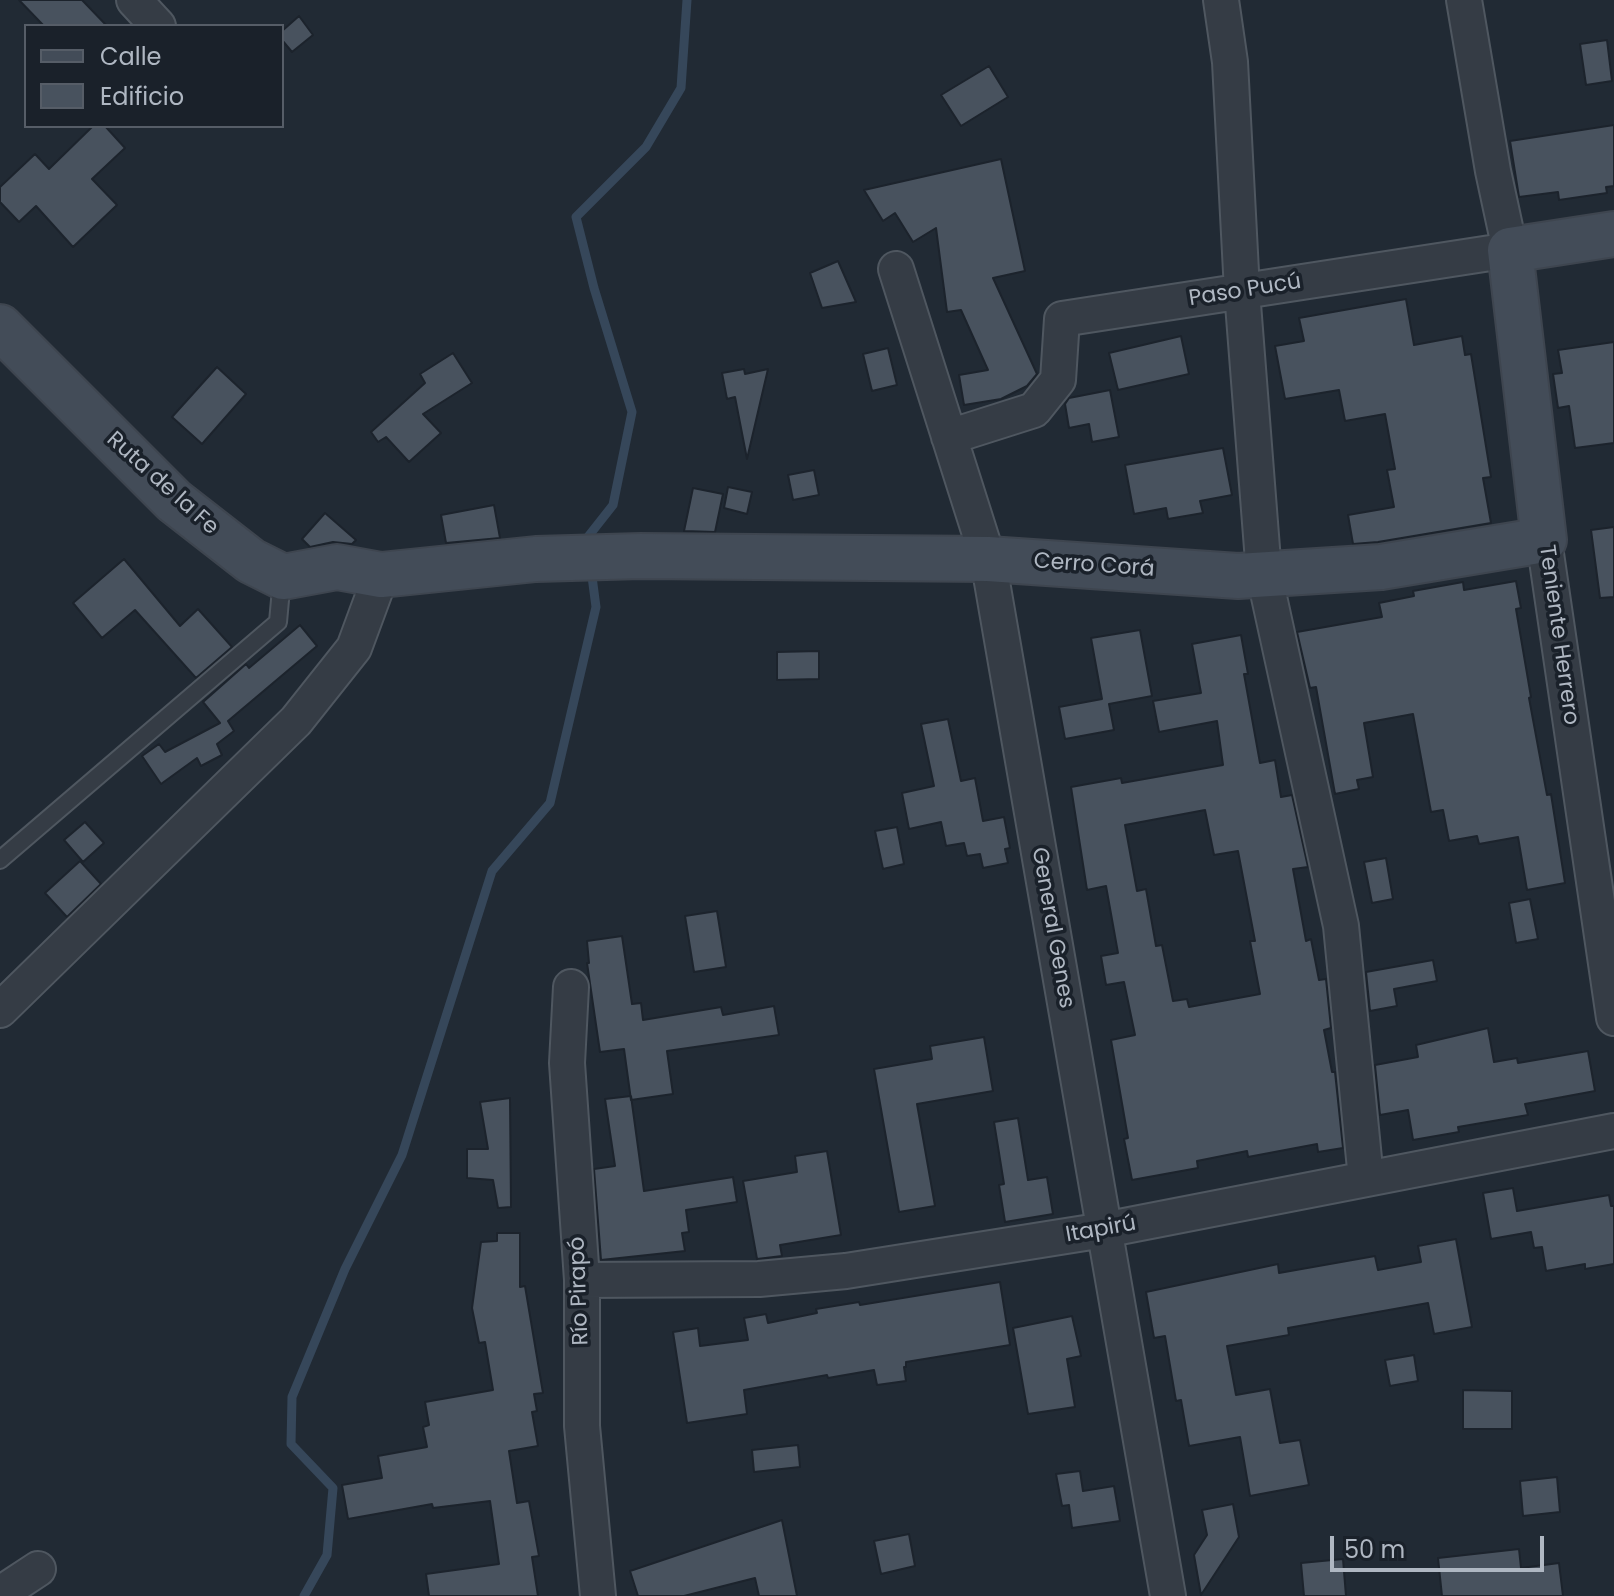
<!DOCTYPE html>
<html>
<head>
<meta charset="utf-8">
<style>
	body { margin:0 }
	#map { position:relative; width:1614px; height:1596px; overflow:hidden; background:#212a34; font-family:Poppins,sans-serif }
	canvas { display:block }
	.legend { position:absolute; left:24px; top:24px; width:260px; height:104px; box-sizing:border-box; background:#1a212a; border:2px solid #565d67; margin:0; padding:10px 14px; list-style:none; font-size:24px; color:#afb7c2 }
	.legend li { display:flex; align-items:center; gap:16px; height:40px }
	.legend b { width:40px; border:2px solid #565d67 }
	.scale { position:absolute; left:1330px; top:1536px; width:214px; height:36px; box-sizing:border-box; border:4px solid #afb7c2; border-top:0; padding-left:10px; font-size:24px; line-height:28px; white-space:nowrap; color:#afb7c2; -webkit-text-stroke:6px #1a212a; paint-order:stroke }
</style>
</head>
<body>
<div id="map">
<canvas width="1614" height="1596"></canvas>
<ul class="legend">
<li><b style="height:10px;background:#434c58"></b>Calle</li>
<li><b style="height:22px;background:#48525e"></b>Edificio</li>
</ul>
<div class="scale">50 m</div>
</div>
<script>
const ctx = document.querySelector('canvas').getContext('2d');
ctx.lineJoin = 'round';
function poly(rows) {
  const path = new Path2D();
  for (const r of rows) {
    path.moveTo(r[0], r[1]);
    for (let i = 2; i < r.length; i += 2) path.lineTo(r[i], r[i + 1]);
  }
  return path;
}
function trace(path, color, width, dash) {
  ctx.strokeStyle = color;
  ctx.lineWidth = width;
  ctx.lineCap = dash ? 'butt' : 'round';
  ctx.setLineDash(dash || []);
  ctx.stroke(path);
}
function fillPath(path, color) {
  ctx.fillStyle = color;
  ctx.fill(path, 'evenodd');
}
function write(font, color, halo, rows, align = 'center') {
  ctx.font = font + ' Poppins,sans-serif';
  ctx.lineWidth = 7;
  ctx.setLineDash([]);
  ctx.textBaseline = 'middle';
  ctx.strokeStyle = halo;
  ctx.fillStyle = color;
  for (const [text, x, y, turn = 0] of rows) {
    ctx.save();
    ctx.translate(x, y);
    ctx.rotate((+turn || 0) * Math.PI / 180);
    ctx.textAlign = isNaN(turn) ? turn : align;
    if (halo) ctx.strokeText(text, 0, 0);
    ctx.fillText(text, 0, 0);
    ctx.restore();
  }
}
const stream = poly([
	[588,547,587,538,613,505,632,412,594,288,576,217,646,147,681,88,687,0],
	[304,1596,327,1555,333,1488,291,1444,292,1397,345,1269,402,1155,492,871,550,803,596,607,591,569]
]);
const building = poly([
	[19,0,82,0,107,26,44,26,19,0],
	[299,16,313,35,292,52,282,40,282,31,299,16],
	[1607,40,1612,81,1586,85,1580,44,1607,40],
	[989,66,1008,97,961,126,941,95,989,66],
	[1614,125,1614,186,1606,187,1607,193,1559,200,1558,192,1519,197,1510,141,1614,125],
	[93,126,105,126,125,148,92,179,117,205,73,247,36,206,19,222,0,202,0,187,35,154,49,169,93,126],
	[1001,159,1025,271,993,278,1037,374,1027,386,1001,399,964,405,959,375,988,370,961,310,947,312,936,228,913,242,895,213,883,221,864,190,1001,159],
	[838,261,856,302,822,308,810,273,838,261],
	[1406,299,1414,345,1462,336,1465,355,1471,354,1491,477,1483,478,1491,523,1378,542,1353,544,1348,515,1394,507,1387,470,1395,469,1385,414,1345,421,1339,390,1285,399,1275,346,1304,341,1299,318,1406,299],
	[1181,336,1189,374,1118,390,1109,353,1181,336],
	[1614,342,1614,443,1575,448,1569,406,1558,408,1553,374,1562,373,1558,350,1614,342],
	[888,348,897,385,872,391,863,354,888,348],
	[453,353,472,383,423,414,441,433,409,462,386,437,378,442,371,432,425,383,420,374,453,353],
	[217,367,246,394,202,444,172,417,217,367],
	[744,369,745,374,768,369,747,459,735,397,727,399,722,373,744,369],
	[1110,390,1119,437,1092,442,1089,424,1069,428,1065,404,1069,398,1110,390],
	[1223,448,1232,495,1200,501,1203,513,1168,519,1166,508,1134,514,1125,465,1223,448],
	[814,470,819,495,793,500,788,475,814,470],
	[728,487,752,492,747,514,724,508,728,487],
	[693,488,723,494,715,532,684,531,693,488],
	[494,505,500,538,446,543,441,515,494,505],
	[325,513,356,540,352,544,333,542,310,547,302,539,325,513],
	[1614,527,1614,597,1600,598,1591,530,1614,527],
	[124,559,180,626,198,609,232,647,196,678,135,610,102,638,73,603,124,559],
	[1516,581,1521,608,1516,609,1531,697,1529,698,1547,795,1551,794,1565,883,1527,890,1518,837,1479,844,1477,836,1449,841,1443,810,1431,812,1413,714,1364,723,1373,777,1357,780,1359,789,1335,794,1316,687,1310,688,1297,632,1382,617,1379,603,1414,596,1413,591,1463,582,1464,590,1516,581],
	[300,625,317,646,228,721,234,731,217,744,222,755,201,766,197,758,161,784,142,756,159,744,165,752,220,723,203,702,246,664,249,668,300,625],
	[1140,630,1152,696,1109,704,1114,730,1065,739,1059,707,1102,699,1091,638,1140,630],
	[1241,635,1248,674,1244,674,1260,763,1275,760,1281,797,1292,795,1308,867,1293,869,1306,941,1311,939,1319,980,1326,979,1331,1028,1324,1030,1332,1072,1335,1072,1343,1148,1318,1152,1317,1144,1248,1157,1247,1151,1197,1161,1198,1168,1132,1180,1124,1139,1128,1138,1111,1040,1135,1035,1124,982,1106,985,1101,956,1118,953,1106,886,1087,890,1071,787,1121,778,1122,783,1223,765,1217,721,1159,732,1153,701,1201,693,1192,644,1241,635],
	[1205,810,1214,855,1238,851,1255,941,1250,941,1260,994,1189,1007,1187,999,1173,1001,1162,945,1156,946,1146,889,1137,891,1125,825,1205,810],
	[819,651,819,679,777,680,777,652,819,651],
	[948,719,961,781,975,778,983,821,1004,817,1010,848,1005,849,1008,863,983,868,980,854,967,856,964,843,946,846,941,822,909,829,902,793,934,786,921,724,948,719],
	[85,822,104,843,83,862,64,840,85,822],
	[897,827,904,864,883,869,875,831,897,827],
	[1386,858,1393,899,1372,903,1364,862,1386,858],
	[80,861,101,884,67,917,45,893,80,861],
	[1530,899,1538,939,1516,943,1509,903,1530,899],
	[717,911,726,967,694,972,685,916,717,911],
	[622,936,632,1004,641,1003,643,1020,721,1007,723,1015,774,1006,779,1035,667,1051,673,1094,631,1100,624,1049,600,1052,587,963,589,963,587,941,622,936],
	[1433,960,1437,981,1394,989,1397,1006,1370,1011,1366,972,1433,960],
	[1488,1028,1494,1062,1517,1058,1518,1063,1588,1051,1595,1091,1525,1104,1528,1115,1458,1127,1459,1132,1413,1140,1408,1110,1380,1115,1375,1065,1418,1057,1416,1045,1488,1028],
	[984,1037,993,1091,917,1104,935,1206,899,1212,874,1069,932,1059,930,1046,984,1037],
	[631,1096,644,1191,733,1177,737,1202,686,1210,689,1232,682,1233,685,1251,601,1260,594,1169,615,1166,605,1099,631,1096],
	[510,1098,511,1207,498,1208,493,1180,467,1178,467,1149,488,1149,480,1102,510,1098],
	[1018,1118,1028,1180,1047,1177,1053,1214,1005,1222,999,1185,1004,1184,994,1122,1018,1118],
	[827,1151,841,1235,780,1245,782,1256,757,1259,743,1181,797,1172,795,1156,827,1151],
	[1513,1188,1517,1211,1609,1195,1611,1206,1614,1206,1614,1264,1585,1269,1585,1264,1546,1271,1542,1247,1534,1248,1531,1232,1491,1239,1483,1193,1513,1188],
	[497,1233,520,1233,520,1287,525,1286,543,1393,534,1394,537,1411,532,1412,538,1446,509,1451,517,1503,529,1501,539,1556,532,1557,538,1596,429,1596,426,1574,499,1564,490,1501,433,1508,432,1504,348,1519,342,1485,382,1478,378,1456,427,1447,423,1427,429,1425,425,1402,493,1390,485,1342,479,1343,472,1308,481,1242,497,1241,497,1233],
	[1456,1239,1472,1327,1434,1334,1428,1303,1288,1328,1289,1335,1227,1346,1236,1395,1270,1389,1280,1443,1300,1440,1309,1485,1250,1496,1240,1437,1189,1446,1181,1400,1176,1401,1165,1336,1154,1338,1146,1292,1278,1264,1279,1273,1375,1256,1378,1270,1421,1262,1418,1246,1456,1239],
	[1000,1282,1010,1345,906,1362,906,1367,904,1367,906,1381,877,1385,874,1370,828,1378,827,1375,744,1390,747,1414,687,1423,673,1332,698,1328,700,1346,748,1340,744,1318,766,1314,768,1323,817,1313,816,1309,859,1302,860,1305,1000,1282],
	[1072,1316,1081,1356,1067,1359,1075,1407,1028,1414,1013,1328,1072,1316],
	[1414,1355,1418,1381,1390,1386,1385,1360,1414,1355],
	[1463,1390,1512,1391,1512,1429,1463,1429,1463,1390],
	[798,1445,800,1467,754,1472,752,1450,798,1445],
	[1080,1471,1083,1491,1114,1486,1120,1521,1072,1528,1069,1505,1062,1506,1056,1474,1080,1471],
	[1557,1477,1560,1512,1523,1516,1520,1481,1557,1477],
	[1233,1504,1239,1537,1201,1595,1194,1555,1207,1535,1202,1510,1233,1504],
	[782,1520,797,1596,759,1596,755,1578,684,1596,638,1596,630,1571,782,1520],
	[909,1534,915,1566,881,1574,874,1541,909,1534],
	[1519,1549,1521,1568,1559,1563,1563,1596,1442,1596,1438,1558,1519,1549],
	[1343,1559,1346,1596,1304,1596,1301,1563,1343,1559]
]);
const service = poly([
	[0,860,278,622,282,578]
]);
const minor = poly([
	[134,0,158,26],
	[1221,0,1230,62,1242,291,1264,574,1341,926,1366,1179],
	[896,269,988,559,1168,1596],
	[949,437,1034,410,1058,380,1062,319,1510,250,1493,171,1464,0],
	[1544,540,1614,1018],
	[571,987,567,1063,582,1280,582,1426,598,1596],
	[0,1010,296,721,354,648,381,575],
	[582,1280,759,1279,846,1271,1104,1230,1614,1131],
	[0,1594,38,1569]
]);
const secondary = poly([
	[0,327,174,501,251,561,283,577,337,567,381,575,536,559,641,556,988,559,1238,576,1381,567,1544,540,1510,250,1614,234]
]);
const streetNames = [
	["Paso Pucú",1245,291,-9],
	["Ruta de la Fe",162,484,42],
	["Cerro Corá",1094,566,4],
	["Teniente Herrero",1558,635,82],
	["General Genes",1052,928,80],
	["Itapirú",1101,1230,-10],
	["Río Pirapó",580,1291,-92]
];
trace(stream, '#36475a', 9);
fillPath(building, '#48525e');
trace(building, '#1c232c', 2);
trace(service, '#4f5760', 20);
trace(minor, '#4f5760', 38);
trace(secondary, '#3e454f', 48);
trace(service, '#353c45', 16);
trace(minor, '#353c45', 34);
trace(secondary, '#434c58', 44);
write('22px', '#afb7c2', '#1a212a', streetNames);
</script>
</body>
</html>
